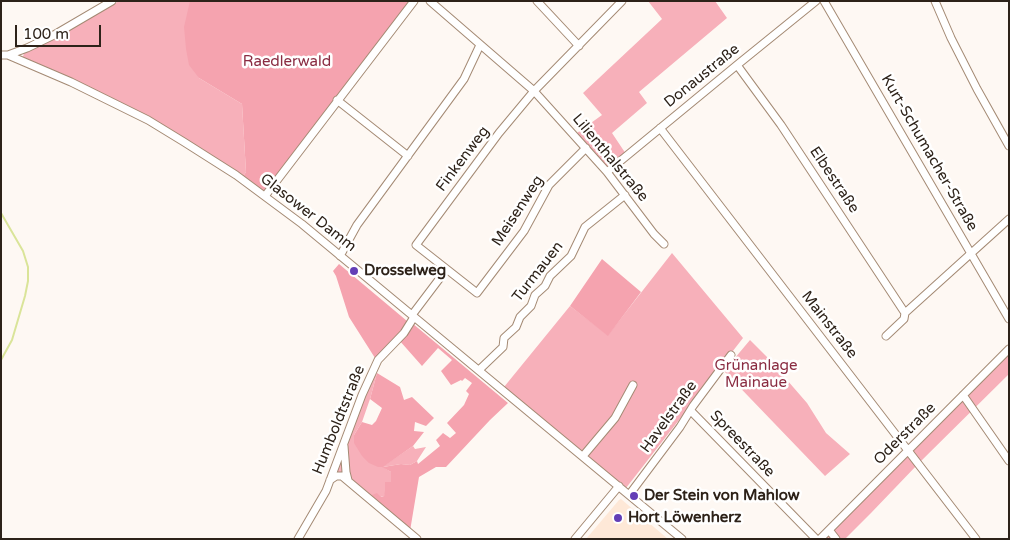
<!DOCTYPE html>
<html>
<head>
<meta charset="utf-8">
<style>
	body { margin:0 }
	#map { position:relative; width:1010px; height:540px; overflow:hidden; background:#fef8f3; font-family:"Varela Round",sans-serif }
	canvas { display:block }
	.frame { position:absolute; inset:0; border:2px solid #2d2219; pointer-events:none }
	.scale { position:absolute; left:15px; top:25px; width:86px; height:22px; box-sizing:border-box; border:2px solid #2d2219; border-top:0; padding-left:6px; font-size:15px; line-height:18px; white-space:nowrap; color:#2d2219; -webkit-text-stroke:4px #fff; paint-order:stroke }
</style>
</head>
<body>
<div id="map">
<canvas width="1010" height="540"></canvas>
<div class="frame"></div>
<div class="scale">100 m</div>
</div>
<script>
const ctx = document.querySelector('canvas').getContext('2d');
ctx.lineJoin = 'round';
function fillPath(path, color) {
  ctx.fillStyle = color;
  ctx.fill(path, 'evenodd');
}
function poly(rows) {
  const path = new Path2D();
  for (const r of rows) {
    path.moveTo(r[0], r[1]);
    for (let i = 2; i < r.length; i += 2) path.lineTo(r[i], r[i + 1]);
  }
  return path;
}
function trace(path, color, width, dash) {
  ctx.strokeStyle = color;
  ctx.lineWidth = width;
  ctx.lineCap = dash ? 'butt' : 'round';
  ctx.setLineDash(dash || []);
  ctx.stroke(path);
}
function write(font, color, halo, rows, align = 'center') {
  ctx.font = font + ' "Varela Round",sans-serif';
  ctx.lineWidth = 5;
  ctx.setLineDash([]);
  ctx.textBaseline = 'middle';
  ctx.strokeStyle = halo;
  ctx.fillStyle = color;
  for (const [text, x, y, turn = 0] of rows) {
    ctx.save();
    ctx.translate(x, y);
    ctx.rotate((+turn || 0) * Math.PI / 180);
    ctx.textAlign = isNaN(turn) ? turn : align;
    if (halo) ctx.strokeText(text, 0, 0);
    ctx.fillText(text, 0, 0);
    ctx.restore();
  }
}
const built = poly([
	[621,499,668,539,586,539,619,500]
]);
const green = poly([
	[119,1,190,1,199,78,242,104,246,172,244,175,239,175,212,157,25,60,23,57,24,52,70,30],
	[648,1,715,1,727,18,639,92,647,103,612,133,626,154,607,169,577,133,602,115,583,93,662,19],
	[672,253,743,338,626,488,504,387,570,306,608,335],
	[750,340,767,357,807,403,826,433,850,454,825,476,724,371],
	[1009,353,1009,374,918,464,871,513,845,539,824,539],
	[377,373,370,399,362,422,354,435,382,467,413,446,415,449,426,447,417,461,410,465,401,464,383,467,391,472,391,483,384,496,373,499,338,475,336,472,371,378]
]);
const forest = poly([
	[190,1,411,1,263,192,239,175,244,175,246,172,242,104,199,78,189,65,186,49,184,27],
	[602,259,641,292,608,336,570,306],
	[339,264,407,321,407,323,402,331,375,358,349,317,336,276,333,271],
	[412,323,508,403,490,420,446,467,436,467,419,477,410,531,373,499,372,495,377,493,381,497,384,496,385,491,385,482,391,482,391,472,382,467,378,467,369,463,362,456,354,443,354,435,362,422,372,425,376,421,382,408,370,399,377,373,400,387,404,400,412,397,434,418,426,426,415,422,414,431,424,432,413,446,383,467,401,464,410,465,417,461,418,464,440,446,436,440,443,433,450,438,456,433,447,423,464,405,469,394,466,391,472,383,465,378,462,381,461,380,451,385,441,371,452,360,438,348,422,366,399,340]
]);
const stream = poly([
	[1,213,23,251,28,267,28,281,25,296,12,340,1,360]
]);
const minor = poly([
	[430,1,534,91,607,172,654,234,664,244],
	[537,1,579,46],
	[824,1,1009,319],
	[935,1,951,38,977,89,1009,146],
	[1,55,8,55,71,82,148,120,184,142,236,175,302,224,682,539],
	[8,55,27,48,54,35,112,1],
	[737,65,781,125,905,313],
	[337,100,408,156],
	[660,128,976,539],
	[586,148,549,185,524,231,477,293,416,245,499,133,534,91,622,1],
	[607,172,737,65,816,1],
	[265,196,414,1],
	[340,256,357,225,464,79,480,45],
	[412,315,446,270],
	[886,336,904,319,905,313,1009,219],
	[479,370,503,347,504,338,516,327,520,317,531,306,535,295,545,286,550,276,571,256,585,227,625,195],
	[963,395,1009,461],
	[691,411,816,539],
	[344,446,346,472,348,480],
	[583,456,615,418,633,385],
	[330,480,336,476,342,476,417,539],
	[629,495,680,427,693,406,731,355],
	[829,530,836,539],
	[298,539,326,491,362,395,378,360,404,333,414,317],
	[575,539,619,486],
	[820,539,1009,349]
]);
const markers = [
	[354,271,5,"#633eb6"],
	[634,496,5,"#633eb6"],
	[618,518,5,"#633eb6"]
];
const parkNames = [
	["Raedlerwald",287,62],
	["Grünanlage",756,366],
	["Mainaue",756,383]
];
const streetNames = [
	["Donaustraße",702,76,-39],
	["Kurt-Schumacher-Straße",929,153,60],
	["Lilienthalstraße",610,158,50],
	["Finkenweg",463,159,-53],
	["Elbestraße",834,180,56],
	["Meisenweg",518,211,-57],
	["Glasower Damm",308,213,38],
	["Turmauen",538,272,-52],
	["Mainstraße",829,325,52],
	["Havelstraße",669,417,-54],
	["Humboldtstraße",339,420,-68],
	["Oderstraße",905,434,-45],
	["Spreestraße",742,444,46]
];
const poiNames = [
	["Drosselweg",364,271],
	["Der Stein von Mahlow",644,496],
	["Hort Löwenherz",628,518]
];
fillPath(built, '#fee8d7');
fillPath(green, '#f7b0ba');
fillPath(forest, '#f5a3af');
trace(stream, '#dae499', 2);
trace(minor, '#a48a74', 9);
trace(minor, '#fff', 7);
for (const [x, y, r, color] of markers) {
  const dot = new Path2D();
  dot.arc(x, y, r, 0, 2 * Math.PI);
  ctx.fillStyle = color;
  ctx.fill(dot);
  trace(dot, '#fff', 2);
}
write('15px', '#8a2c42', '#fff', parkNames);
write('15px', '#2d2219', '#fff', streetNames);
write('bold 15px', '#2d2219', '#fff', poiNames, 'left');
</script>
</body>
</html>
